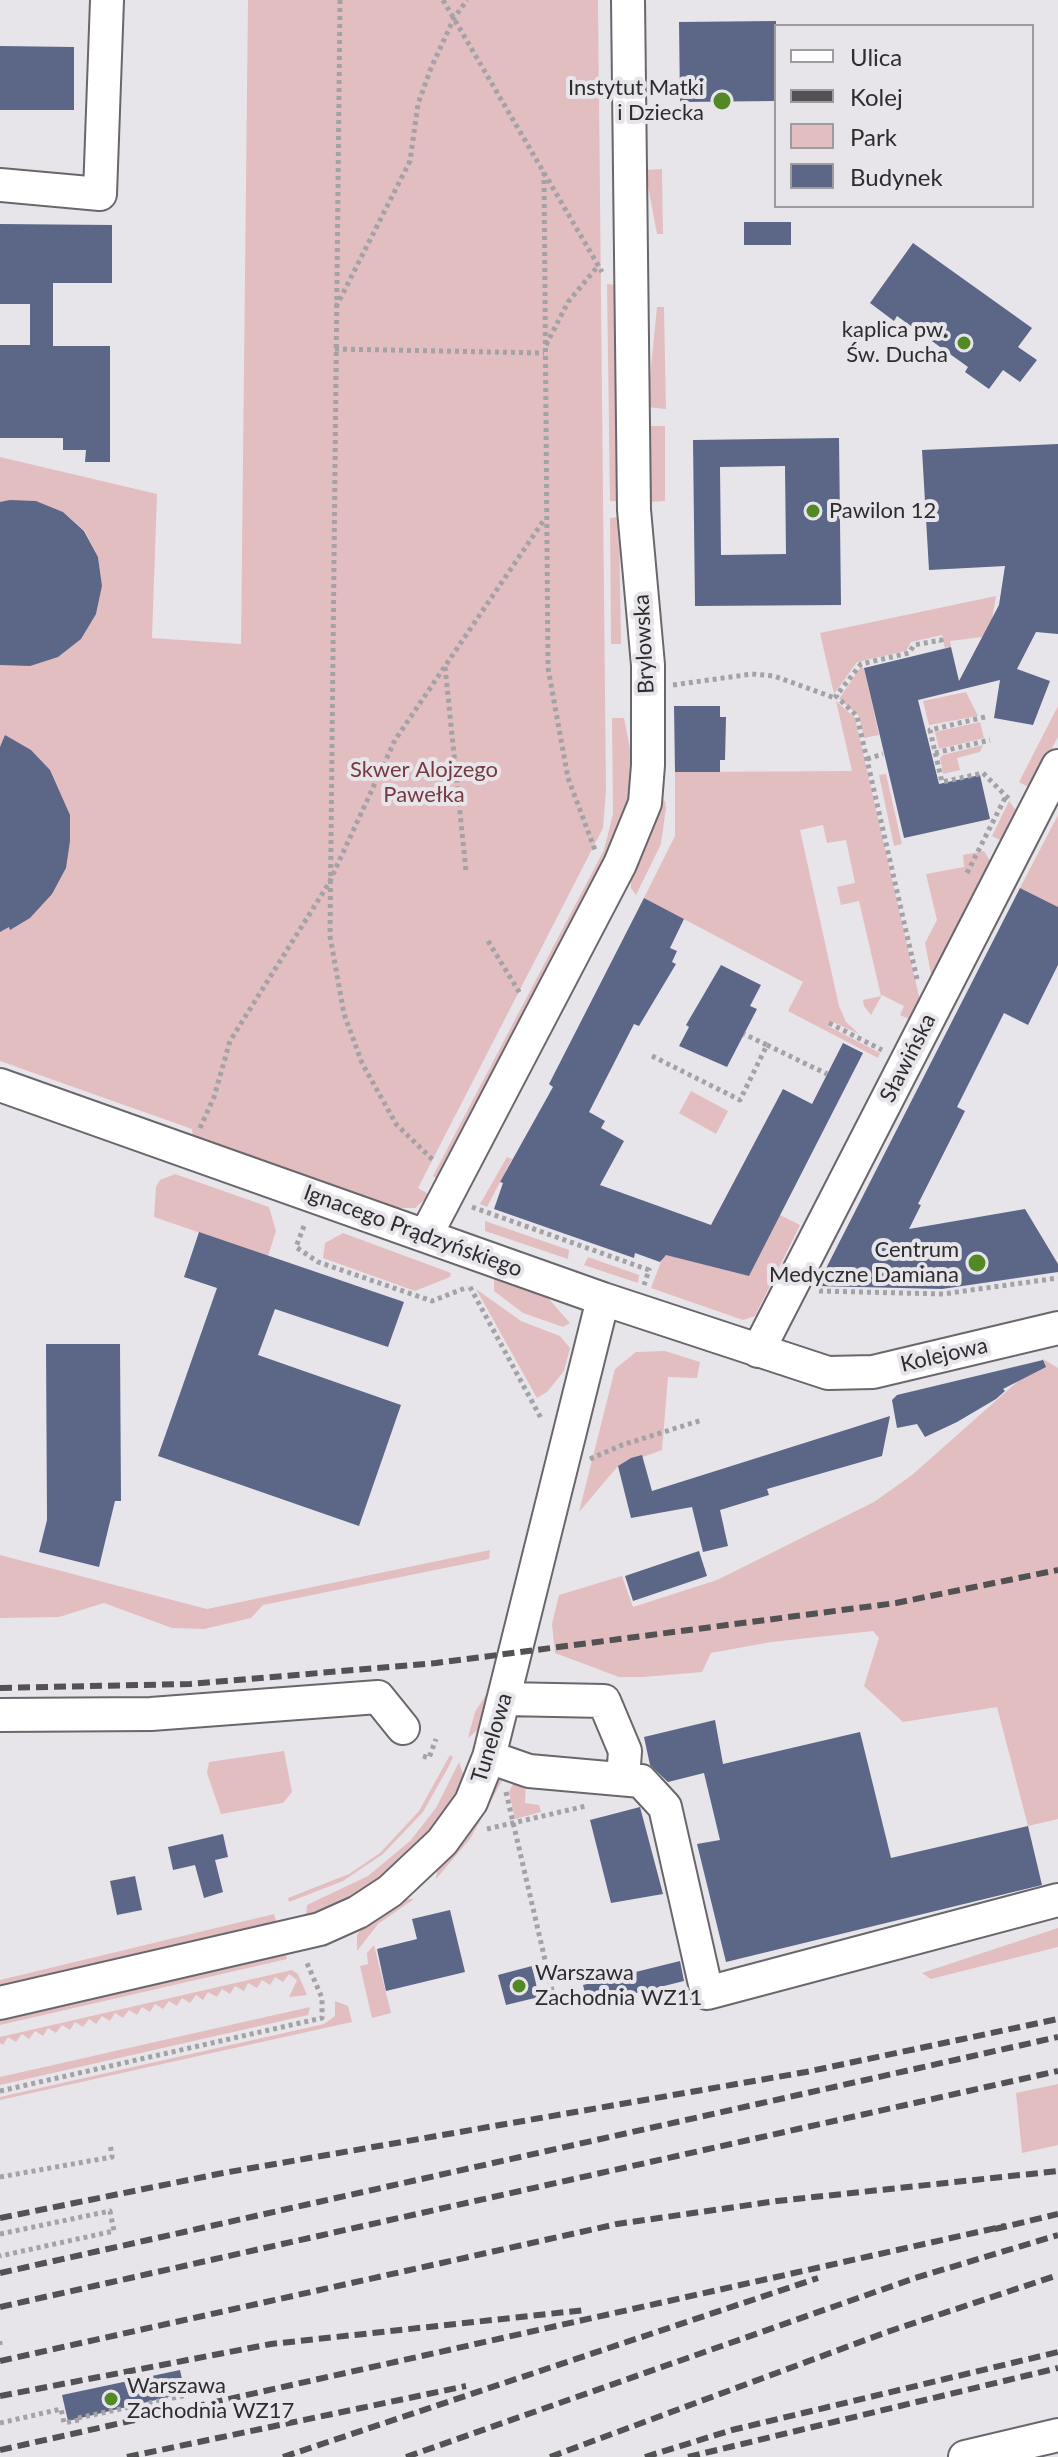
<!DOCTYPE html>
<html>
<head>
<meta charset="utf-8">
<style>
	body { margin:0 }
	#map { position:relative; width:1058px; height:2457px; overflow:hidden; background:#e7e5ea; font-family:Lato,sans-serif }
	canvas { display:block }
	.legend { position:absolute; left:774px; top:24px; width:260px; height:184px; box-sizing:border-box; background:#e7e5ea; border:2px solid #9d9b9f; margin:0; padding:10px 14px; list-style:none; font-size:24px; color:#2d2c2f }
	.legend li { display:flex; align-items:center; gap:16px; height:40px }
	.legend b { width:40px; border:2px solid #9d9b9f }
</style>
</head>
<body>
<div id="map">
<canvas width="1058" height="2457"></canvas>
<ul class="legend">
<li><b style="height:10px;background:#fff"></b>Ulica</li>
<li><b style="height:10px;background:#525154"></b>Kolej</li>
<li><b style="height:22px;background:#e2bec0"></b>Park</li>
<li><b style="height:22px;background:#5c6687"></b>Budynek</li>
</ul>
</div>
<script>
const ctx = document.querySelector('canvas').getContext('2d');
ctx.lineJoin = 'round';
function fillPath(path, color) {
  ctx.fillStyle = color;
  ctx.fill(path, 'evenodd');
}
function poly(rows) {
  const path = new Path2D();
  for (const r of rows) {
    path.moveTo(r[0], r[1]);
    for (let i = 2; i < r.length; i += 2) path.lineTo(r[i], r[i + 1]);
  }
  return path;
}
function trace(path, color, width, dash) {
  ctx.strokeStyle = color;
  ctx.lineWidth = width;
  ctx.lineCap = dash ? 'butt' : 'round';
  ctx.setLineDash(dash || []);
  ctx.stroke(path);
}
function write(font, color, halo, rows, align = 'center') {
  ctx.font = font + ' Lato,sans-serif';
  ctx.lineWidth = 8;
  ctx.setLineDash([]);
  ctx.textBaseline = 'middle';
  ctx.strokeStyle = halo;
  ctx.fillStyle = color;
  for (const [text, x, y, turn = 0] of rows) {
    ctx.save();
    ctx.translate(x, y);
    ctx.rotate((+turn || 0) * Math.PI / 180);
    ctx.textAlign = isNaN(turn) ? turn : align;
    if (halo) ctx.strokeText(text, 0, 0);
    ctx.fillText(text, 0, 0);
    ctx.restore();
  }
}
const green = poly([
	[248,0,598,0,606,791,603,828,418,1188,430,1195,415,1208,394,1208,193,1138,192,1129,0,1061,0,664,96,614,102,586,98,557,85,531,63,512,36,501,0,502,0,457,157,494,152,638,241,644],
	[662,169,663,234,657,234,645,170],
	[607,284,617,285,619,501,610,501],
	[657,307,664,307,666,409,647,407],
	[649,426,665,426,665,501,647,502],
	[619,517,621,644,611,644,610,518],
	[996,596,992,619,982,637,950,641,951,647,945,648,942,635,911,642,906,651,857,662,834,694,820,633],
	[860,668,864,668,879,735,864,738,859,716,839,699],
	[966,692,978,716,929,725,923,701],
	[836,701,855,718,920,1001,911,1020,900,1015,904,1006,882,995,871,1015,864,1006,863,1000,881,996,859,901,841,905,837,887,855,883,846,840,827,843,823,825,800,830,839,1006,846,1022,859,1034,831,1021,828,1026,880,1053,878,1058,788,1011,803,982,644,898,675,836,675,772,852,771],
	[1058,706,1058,737,1030,788,1019,782],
	[612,718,624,718,632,759,632,789,621,831,439,1180,433,1176,604,850,613,814],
	[980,722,984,738,939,749,935,732],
	[983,745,980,752,957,758,960,770,943,774,940,758,943,755],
	[886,774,902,844,894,846,879,775],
	[659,800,665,801,666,808,661,844,636,895,631,888,631,875,650,834],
	[1009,801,1018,813,1002,841,992,836],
	[1058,815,1058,907,1020,888],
	[984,851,992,864,932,979,925,943,937,920,926,874,964,867,963,855],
	[691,1091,728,1111,716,1134,679,1113],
	[507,1157,512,1159,487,1207,480,1204],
	[175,1174,269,1207,276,1231,268,1256,154,1217,156,1187,160,1180],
	[780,1215,800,1225,755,1316,743,1320,651,1288,664,1254,749,1276],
	[485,1221,569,1250,568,1259,485,1231],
	[343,1233,451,1273,450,1277,415,1291,323,1258,325,1243],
	[588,1257,639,1275,638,1283,584,1265],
	[494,1276,547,1297,570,1323,563,1327,523,1313,494,1291],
	[476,1289,521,1321,560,1336,570,1348,564,1371,547,1392,537,1398],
	[665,1351,700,1362,697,1378,668,1377,662,1450,618,1466,579,1512,615,1369,636,1352],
	[1043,1359,1058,1368,1058,1819,1028,1826,997,1707,903,1722,864,1686,879,1638,873,1631,771,1642,711,1653,702,1672,644,1677,619,1677,555,1653,552,1624,559,1595,622,1576,633,1607,717,1580,874,1502,912,1475],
	[490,1550,489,1559,263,1605,251,1618,204,1629,172,1628,104,1603,59,1617,0,1618,0,1555,207,1609],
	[501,1659,481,1727,468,1738,475,1712,486,1695,496,1660],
	[284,1751,292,1792,283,1803,221,1814,207,1773,209,1762],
	[450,1755,453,1757,450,1764,423,1812,383,1854,343,1881,289,1902,288,1898,349,1874,380,1853,419,1811],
	[459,1762,464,1777,446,1811,418,1847,361,1892,306,1917,307,1905,368,1876,410,1841,436,1808],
	[503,1779,470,1839,436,1879,437,1871,468,1837,497,1781],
	[515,1780,526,1781,525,1803,539,1805,541,1812,515,1819,509,1792],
	[405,1899,414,1899,378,1924,357,1951,357,1935,362,1928],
	[274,1914,277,1924,0,1985,0,1980],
	[1058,1928,1058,1947,931,1979,922,1973],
	[374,1945,391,2013,372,2018,360,1966,368,1964,367,1953],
	[286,1953,287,1959,0,2025,0,2018],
	[292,1970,298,1974,307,1995,289,1997,297,1980,289,1974,283,1982,275,1977,270,1985,262,1980,257,1988,248,1983,244,1991,235,1986,230,1994,222,1989,217,1997,208,1992,203,2000,196,1995,190,2003,182,1998,177,2006,169,2001,163,2009,155,2004,150,2012,142,2007,137,2015,129,2010,123,2018,115,2013,110,2021,102,2016,96,2024,89,2019,83,2027,75,2022,70,2030,62,2025,56,2033,48,2028,43,2036,35,2031,29,2039,22,2034,16,2042,8,2037,3,2045,0,2043,0,2037],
	[335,2001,348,2006,352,2022,0,2100,0,2097,324,2024,335,2016],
	[310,2007,308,2015,0,2085,0,2077],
	[1058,2084,1058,2145,1022,2153,1016,2093]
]);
const building = poly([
	[776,21,776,101,680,102,679,22],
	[0,46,74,47,74,110,0,110],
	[744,222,791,222,791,245,744,245],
	[0,224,112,225,112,283,53,283,53,346,110,346,110,462,85,462,86,450,63,450,63,438,0,438,0,345,30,345,30,304,0,304],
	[913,243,1032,328,1018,347,1037,360,1020,382,1003,370,989,389,965,372,968,367,897,316,894,321,870,303],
	[839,438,841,605,695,606,693,440],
	[785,466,786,554,721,555,720,467],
	[1058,444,1058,634,1036,632,1017,669,1050,681,1033,725,994,718,1000,680,918,700,939,784,980,775,990,819,904,838,864,668,951,647,959,681,999,605,1005,566,929,570,922,450],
	[10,500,36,501,63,512,84,531,98,557,102,586,96,614,81,639,58,657,30,666,0,665,0,502],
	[674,706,720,706,720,717,726,717,725,760,720,760,720,772,675,772],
	[5,735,31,750,50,770,70,815,70,841,66,868,52,894,30,918,10,930,9,927,0,932,0,747],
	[1020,888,1058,907,1058,965,1028,1025,1004,1013,957,1107,965,1111,918,1204,921,1205,909,1229,1025,1209,1058,1264,1058,1272,942,1289,817,1286],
	[644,898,684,919,670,948,677,951,672,962,676,964,639,1026,634,1024,589,1112,605,1121,601,1128,624,1141,600,1185,711,1225,783,1089,812,1104,843,1043,863,1053,749,1276,666,1255,660,1262,635,1253,634,1258,494,1209,503,1183,500,1182,553,1087,549,1084],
	[721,965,761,985,750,1006,757,1009,727,1067,679,1046,689,1027,686,1025],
	[199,1232,404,1302,388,1347,275,1309,258,1355,401,1405,359,1526,158,1456,217,1288,184,1277],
	[46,1344,120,1344,121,1501,115,1501,99,1567,39,1552,47,1520],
	[1043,1360,1046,1367,1003,1389,1005,1391,996,1399,957,1422,925,1437,917,1424,897,1428,892,1400,897,1395],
	[890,1416,882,1456,767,1489,769,1495,720,1510,728,1546,703,1552,692,1507,631,1518,618,1466,631,1458,642,1455,652,1491],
	[699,1551,707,1576,633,1601,625,1576],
	[715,1720,723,1764,860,1732,891,1858,1028,1826,1042,1885,726,1962,697,1844,720,1840,704,1773,668,1782,650,1765,644,1737],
	[640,1807,663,1894,611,1903,590,1820],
	[223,1834,228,1857,215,1860,223,1892,204,1898,195,1865,173,1870,168,1847],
	[135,1876,142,1910,117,1915,110,1881],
	[450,1910,465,1972,386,1991,377,1949,417,1939,412,1919],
	[680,1961,684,1981,588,2005,583,1985],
	[532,1966,539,1997,506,2005,498,1975],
	[180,2370,185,2393,68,2421,62,2395]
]);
const path = poly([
	[340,0,330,936,344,1014,362,1063,396,1124,435,1162],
	[443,0,602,272],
	[544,172,548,668,568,778,595,850],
	[336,307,410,161,418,104,431,68,454,18,467,0],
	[546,345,568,302,598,266],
	[335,349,544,353],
	[445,667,466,871],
	[673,685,752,674,774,676,835,698],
	[985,717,930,730,942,782,983,773,1009,799],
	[935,753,990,740],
	[867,759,883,754],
	[967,873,1006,796],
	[488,941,521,995],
	[917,979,857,716,836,696,861,664,909,653,914,645,941,640,942,646],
	[829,1023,882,1050],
	[767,1045,827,1074],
	[652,1056,740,1100,767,1045,744,1034],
	[200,1128,214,1097,230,1041,329,883,395,740,544,520],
	[472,1207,649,1270,644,1285],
	[304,1226,296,1247,318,1262,432,1301,468,1287],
	[470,1287,542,1420],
	[819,1291,943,1294,1058,1278],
	[590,1459,622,1445,702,1420],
	[423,1756,429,1758,436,1739],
	[506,1792,555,2003],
	[487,1829,586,1806],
	[0,2091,322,2018,322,1998,307,1963],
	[0,2177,112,2157,110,2143],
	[0,2234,110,2211,114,2231,0,2256],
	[0,2341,0,2346],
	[78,2418,192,2394,188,2381,183,2382],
	[0,2423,61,2409,64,2423,79,2420]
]);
const minor = poly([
	[0,185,100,194,107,0],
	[0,1085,603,1299,828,1373,873,1372,1058,1328],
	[426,1235,620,864,645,803,648,765,648,665,634,510,628,0],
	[758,1351,1058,766],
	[505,1699,604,1701,625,1751,623,1779],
	[0,1715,151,1714,378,1697,403,1728],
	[489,1757,529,1771,641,1781,665,1807,707,1993,1058,1900],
	[0,2003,320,1929,358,1912,390,1891,442,1842,471,1802,489,1757,603,1299],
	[965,2457,1058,2435]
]);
const rail = poly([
	[0,1688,190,1684,436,1663,896,1603,1058,1570],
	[0,2218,223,2173,806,2072,1058,2019],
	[995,2229,1058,2214],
	[0,2273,1058,2037],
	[0,2307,1058,2071],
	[0,2361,617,2224,777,2201,1058,2171],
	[0,2396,271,2344,585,2310],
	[0,2450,1005,2226],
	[127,2457,466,2386],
	[283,2457,818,2278],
	[406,2457,915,2278,1058,2235],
	[550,2457,887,2332,1058,2275],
	[645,2457,732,2430,1058,2352],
	[688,2457,1058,2368]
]);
const markers = [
	[722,101,10,"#518924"],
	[964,343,8,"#518924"],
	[813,511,8,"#518924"],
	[977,1263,10,"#518924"],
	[519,1986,8,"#518924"],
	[111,2399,8,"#518924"]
];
const poiNames = [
	["Instytut Matki",704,88],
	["i Dziecka",704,113],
	["kaplica pw.",948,330],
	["Św. Ducha",948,355],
	["Pawilon 12",829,511,"left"],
	["Centrum",959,1250],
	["Medyczne Damiana",959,1275],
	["Warszawa",535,1973,"left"],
	["Zachodnia WZ11",535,1998,"left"],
	["Warszawa",127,2386,"left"],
	["Zachodnia WZ17",127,2411,"left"]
];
const streetNames = [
	["Brylowska",644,644,-93],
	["Sławińska",908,1058,-63],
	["Ignacego Prądzyńskiego",413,1231,20],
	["Kolejowa",944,1355,-13],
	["Tunelowa",492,1738,-73]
];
const parkNames = [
	["Skwer Alojzego",424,770],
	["Pawełka",424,795]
];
fillPath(green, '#e2bec0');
fillPath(building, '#5c6687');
trace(minor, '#69676c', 36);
trace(path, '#a3a2a6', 5, [4, 4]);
trace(minor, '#fff', 32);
trace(rail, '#525154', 6, [12, 6]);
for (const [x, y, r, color] of markers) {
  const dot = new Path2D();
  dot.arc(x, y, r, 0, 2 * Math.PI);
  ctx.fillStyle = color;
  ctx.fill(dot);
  trace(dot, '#e7e5ea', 3);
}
write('22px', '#2d2c2f', '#e7e5ea', poiNames, 'right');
write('22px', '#2d2c2f', '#e7e5ea', streetNames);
write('22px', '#763a41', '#e7e5ea', parkNames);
</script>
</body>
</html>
